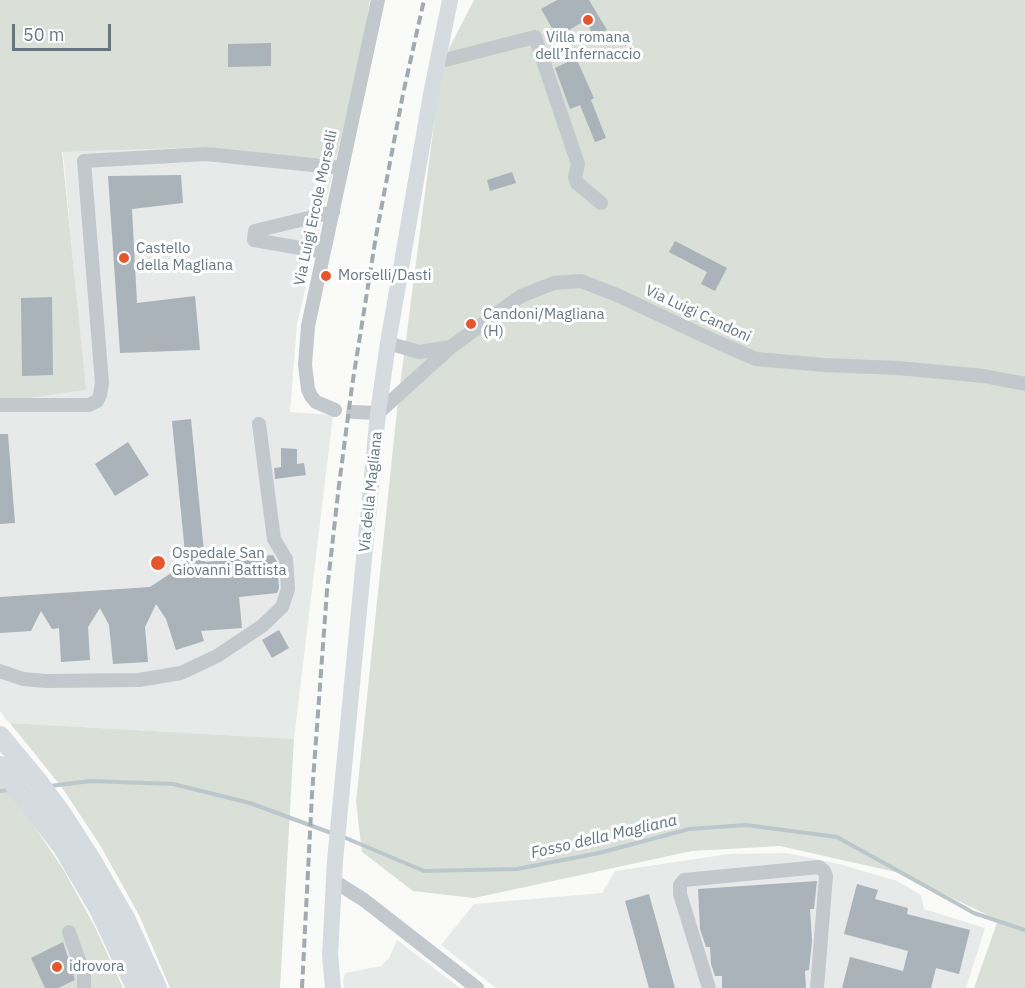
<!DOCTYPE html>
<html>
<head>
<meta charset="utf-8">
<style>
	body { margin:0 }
	#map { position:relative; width:1025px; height:988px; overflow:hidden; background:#fafaf8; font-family:"IBM Plex Sans",sans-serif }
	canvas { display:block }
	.scale { position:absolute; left:12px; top:24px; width:99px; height:27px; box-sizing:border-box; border:3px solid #657683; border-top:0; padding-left:8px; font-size:18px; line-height:21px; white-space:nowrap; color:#657683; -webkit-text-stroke:4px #fff; paint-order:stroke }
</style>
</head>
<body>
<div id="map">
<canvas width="1025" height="988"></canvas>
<div class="scale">50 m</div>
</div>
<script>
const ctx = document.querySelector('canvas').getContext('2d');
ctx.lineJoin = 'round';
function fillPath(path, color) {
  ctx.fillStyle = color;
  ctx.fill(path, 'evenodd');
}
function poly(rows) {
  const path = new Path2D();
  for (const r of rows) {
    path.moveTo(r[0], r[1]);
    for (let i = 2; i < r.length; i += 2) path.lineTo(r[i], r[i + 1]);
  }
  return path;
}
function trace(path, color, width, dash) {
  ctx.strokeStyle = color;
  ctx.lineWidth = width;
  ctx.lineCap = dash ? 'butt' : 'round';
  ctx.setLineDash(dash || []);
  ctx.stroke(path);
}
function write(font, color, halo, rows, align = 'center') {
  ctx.font = font + ' "IBM Plex Sans",sans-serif';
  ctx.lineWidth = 6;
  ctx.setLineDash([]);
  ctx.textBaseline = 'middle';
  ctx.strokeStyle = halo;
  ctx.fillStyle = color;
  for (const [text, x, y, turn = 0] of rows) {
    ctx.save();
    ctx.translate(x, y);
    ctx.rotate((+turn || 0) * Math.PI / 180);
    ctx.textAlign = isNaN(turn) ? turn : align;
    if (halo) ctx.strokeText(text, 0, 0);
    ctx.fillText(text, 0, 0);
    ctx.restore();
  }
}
const built = poly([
	[209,147,228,154,314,160,331,154,337,155,297,324,290,412,333,415,294,739,9,723,0,711,0,402,85,390,63,152],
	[786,853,839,864,897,881,921,895,924,909,985,928,966,988,496,988,441,945,474,904,602,893,615,871,729,854],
	[397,940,460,988,344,988,343,981,345,973,381,966,389,958]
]);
const green = poly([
	[0,0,370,0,361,55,337,155,331,154,314,160,228,154,209,147,62,152,86,390,0,402],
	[474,0,1025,0,1025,988,974,988,998,920,900,873,780,846,692,851,474,898,413,891,362,852,356,802,398,401,442,62],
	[10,723,294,739,280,988,170,988,139,915,100,845,63,789],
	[0,781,24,811,63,869,94,925,123,988,0,988]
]);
const stream = poly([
	[50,786,91,781,173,784,250,803,334,834],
	[0,791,9,790],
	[341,836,424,871,517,869,599,853,689,829,746,825,837,837,974,913,1025,930]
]);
const building = poly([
	[557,0,589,0,607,30,593,36,586,20,557,37,541,9],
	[271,43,271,66,228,67,228,44],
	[576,58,594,98,591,100,606,138,595,142,580,105,570,109,555,68],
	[512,172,516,183,490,191,487,180],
	[181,175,183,203,132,209,137,303,195,296,200,350,120,353,108,176],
	[675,241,727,268,715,291,701,284,707,272,669,252],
	[52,297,53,375,22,376,21,298],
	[191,419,205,562,273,555,277,562,279,588,277,593,239,597,242,628,201,631,204,641,176,650,166,619,156,604,145,627,148,662,113,664,109,625,100,608,88,627,90,660,61,662,59,628,52,629,41,611,31,631,0,633,0,597,150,587,186,563,172,421],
	[0,434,8,434,15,523,0,524],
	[128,442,149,475,115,496,95,464],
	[281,448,297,449,297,464,304,463,306,475,275,479,274,468,281,467],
	[279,630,289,648,272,658,262,640],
	[817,881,814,909,810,909,812,941,809,970,805,971,806,988,722,988,722,976,715,976,711,964,710,947,706,947,700,929,698,889],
	[857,884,878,890,875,899,908,908,907,914,970,930,959,974,936,968,931,988,842,988,850,957,903,971,908,951,844,934],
	[649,894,675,988,649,988,625,901],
	[63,942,75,980,58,988,45,988,31,958]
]);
const minor = poly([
	[437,62,535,37,578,164,575,177,577,183,601,203],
	[324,252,254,240,255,231,333,212],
	[388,343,419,352,451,347],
	[0,405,89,405,97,401,100,395,102,383,84,161,206,154,342,168],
	[335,410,316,402,311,396,308,389,305,365,308,326,378,0],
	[353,412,378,413,451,347,521,296,554,283,581,281,617,295,717,342,756,359,824,365,898,368,984,376,1025,384],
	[0,671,23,679,46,681,139,680,181,673,217,656,262,626,282,607,288,589,286,559,274,539,259,424],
	[334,881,364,900,477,988],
	[69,932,84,974,84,988],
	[709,988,680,894,680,885,684,880,819,867,824,871,826,876,817,988]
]);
const major = poly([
	[333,988,330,955,335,861,378,413,388,343,431,94,450,0]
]);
const highway = poly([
	[0,736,39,783,63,816,93,863,125,918,157,988],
	[0,766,62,846,99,909,136,988]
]);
const rail = poly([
	[302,988,312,794,327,591,339,485,352,386,376,236,403,94,424,0]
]);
const markers = [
	[588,20,6,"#e4572e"],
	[124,258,6,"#e4572e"],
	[326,276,6,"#e4572e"],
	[471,324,6,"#e4572e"],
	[158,563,8,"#e4572e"],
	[57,967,6,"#e4572e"]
];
const poiNames = [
	["Villa romana",588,38,"center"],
	["dell’Infernaccio",588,55,"center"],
	["Castello",136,249],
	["della Magliana",136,266],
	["Morselli/Dasti",338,276],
	["Candoni/Magliana",483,315],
	["(H)",483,332],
	["Ospedale San",172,554],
	["Giovanni Battista",172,571],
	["idrovora",69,967]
];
const streetNames = [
	["Via Luigi Ercole Morselli",316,208,-78],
	["Via Luigi Candoni",698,314,25],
	["Via della Magliana",371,492,-84]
];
const waterNames = [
	["Fosso della Magliana",604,837,-13]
];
fillPath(built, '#e8e9e9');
fillPath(green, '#dadfd7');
trace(stream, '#bbc7cb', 4);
fillPath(building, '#aab3b9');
trace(minor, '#c3c8cc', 14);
trace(major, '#d6dbdf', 16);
trace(highway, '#d6dbdf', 20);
trace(rail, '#a2aab0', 4, [9, 4.5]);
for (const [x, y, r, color] of markers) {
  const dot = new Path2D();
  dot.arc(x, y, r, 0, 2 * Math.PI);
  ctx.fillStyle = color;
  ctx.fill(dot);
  trace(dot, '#fff', 2);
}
write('15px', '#657683', '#fff', poiNames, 'left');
write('15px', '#657683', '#fff', streetNames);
write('italic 16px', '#60757c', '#fff', waterNames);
</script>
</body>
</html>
